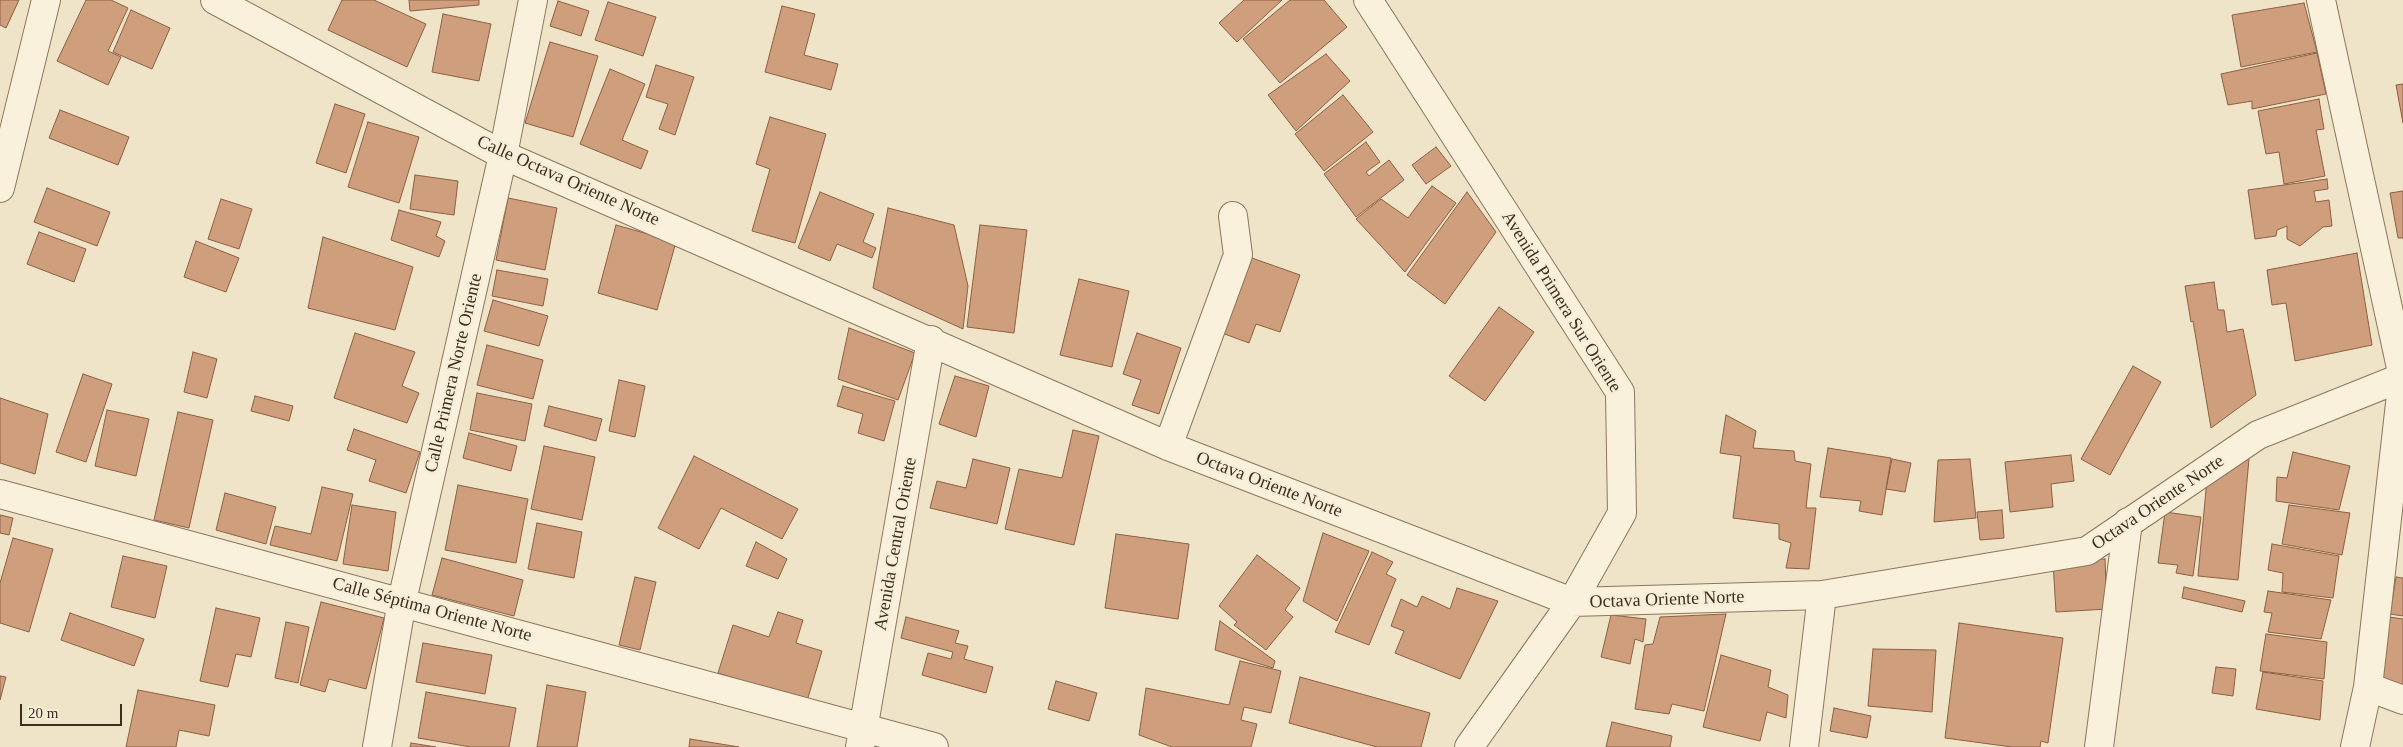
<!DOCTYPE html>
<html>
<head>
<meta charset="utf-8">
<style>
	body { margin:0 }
	#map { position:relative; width:2403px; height:747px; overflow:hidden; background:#f0e4c8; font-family:"Times New Roman",serif }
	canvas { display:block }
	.scale { position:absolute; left:20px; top:704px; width:102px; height:22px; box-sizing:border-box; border:2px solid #3d2e20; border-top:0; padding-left:6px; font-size:15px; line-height:18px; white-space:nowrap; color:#3d2e20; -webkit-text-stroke:4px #f7eed8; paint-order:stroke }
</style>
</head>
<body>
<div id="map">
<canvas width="2403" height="747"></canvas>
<div class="scale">20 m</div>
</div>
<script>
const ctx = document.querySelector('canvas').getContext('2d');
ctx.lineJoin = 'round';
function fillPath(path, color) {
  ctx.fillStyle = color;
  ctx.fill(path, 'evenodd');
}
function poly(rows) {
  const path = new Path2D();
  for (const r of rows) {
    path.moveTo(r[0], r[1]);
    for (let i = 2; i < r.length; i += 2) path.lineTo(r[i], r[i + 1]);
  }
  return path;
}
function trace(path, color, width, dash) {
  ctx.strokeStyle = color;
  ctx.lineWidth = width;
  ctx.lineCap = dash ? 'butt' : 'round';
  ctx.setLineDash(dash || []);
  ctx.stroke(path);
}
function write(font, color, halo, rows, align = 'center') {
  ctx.font = font + ' "Times New Roman",serif';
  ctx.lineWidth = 5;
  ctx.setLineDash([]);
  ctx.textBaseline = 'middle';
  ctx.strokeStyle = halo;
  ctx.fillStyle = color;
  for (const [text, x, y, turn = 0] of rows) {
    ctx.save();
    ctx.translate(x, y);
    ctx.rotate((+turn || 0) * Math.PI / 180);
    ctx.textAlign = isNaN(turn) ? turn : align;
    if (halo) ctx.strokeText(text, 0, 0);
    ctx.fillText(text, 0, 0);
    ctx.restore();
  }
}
const building = poly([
	[0,0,19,0,6,28,0,25,0,0],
	[86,0,111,0,128,8,108,51,121,57,108,85,57,61,86,0],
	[342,0,374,0,426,24,407,67,328,30,342,0],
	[409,0,479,0,479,5,410,11,409,0],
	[1244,0,1282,0,1237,42,1219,23,1244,0],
	[1290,0,1324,0,1347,27,1280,83,1243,39,1290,0],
	[558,1,589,11,581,36,550,26,558,1],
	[608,2,656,17,643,56,595,40,608,2],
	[2304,3,2317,52,2241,67,2232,15,2304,3],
	[782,6,815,14,804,55,838,64,831,90,765,72,782,6],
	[131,10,170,28,152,69,113,52,131,10],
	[443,14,491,24,479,81,432,72,443,14],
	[550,42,598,56,573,137,525,123,550,42],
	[2317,53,2326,94,2252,109,2252,101,2228,105,2221,74,2317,53],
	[1326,54,1350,81,1296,131,1268,95,1326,54],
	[656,65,694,77,675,135,659,129,668,104,646,97,656,65],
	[610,69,645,84,622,140,648,151,641,169,580,144,610,69],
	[2403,84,2403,123,2396,85,2403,84],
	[1343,95,1373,132,1324,171,1295,134,1343,95],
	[2319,99,2324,129,2316,130,2325,176,2284,184,2279,152,2266,154,2258,111,2319,99],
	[335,104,365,114,346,173,316,163,335,104],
	[60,110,129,137,118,165,49,138,60,110],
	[770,117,826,134,795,243,752,231,770,169,756,164,770,117],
	[368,122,419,137,399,203,348,187,368,122],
	[1366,142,1380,162,1366,172,1369,176,1389,160,1404,180,1356,217,1324,174,1366,142],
	[1436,147,1451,166,1426,184,1412,165,1436,147],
	[415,175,458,181,454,215,410,209,415,175],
	[2327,179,2328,189,2314,191,2316,202,2329,200,2332,226,2323,227,2300,246,2287,239,2287,226,2277,230,2276,236,2255,239,2248,190,2327,179],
	[1432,186,1456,203,1405,272,1356,219,1381,199,1408,218,1432,186],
	[47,188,110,212,97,246,34,222,47,188],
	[2403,191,2403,238,2398,238,2390,193,2403,191],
	[820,192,874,214,863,242,876,248,872,258,837,244,830,261,798,248,820,192],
	[1467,192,1496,232,1445,304,1407,275,1467,192],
	[508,198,557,208,545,270,496,260,508,198],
	[221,199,252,209,239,249,208,239,221,199],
	[888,208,954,225,968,286,963,329,873,288,888,208],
	[399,210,441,222,436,236,445,241,439,257,391,240,399,210],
	[616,225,676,242,657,310,598,293,616,225],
	[980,225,1027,230,1014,333,967,327,980,225],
	[39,232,86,249,74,282,27,264,39,232],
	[323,237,413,267,395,330,308,308,323,237],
	[196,241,239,258,226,292,184,277,196,241],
	[2357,253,2372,345,2295,361,2286,303,2272,305,2267,270,2357,253],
	[1249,257,1300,275,1280,332,1256,324,1249,343,1222,333,1249,257],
	[497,270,548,279,543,306,492,296,497,270],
	[1079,279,1129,291,1112,367,1060,355,1079,279],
	[2214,282,2218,310,2224,310,2227,332,2243,329,2256,395,2211,428,2193,321,2191,322,2185,286,2214,282],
	[493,300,548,316,539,346,484,331,493,300],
	[1499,307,1534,332,1485,401,1449,376,1499,307],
	[849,328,915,353,898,400,838,379,849,328],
	[355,333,415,352,402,386,419,393,407,423,334,398,355,333],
	[1137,333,1181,348,1159,414,1132,405,1141,380,1123,374,1137,333],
	[487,345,543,360,533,399,477,385,487,345],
	[193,352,217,359,207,398,184,392,193,352],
	[2133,366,2161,382,2110,475,2081,459,2133,366],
	[83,374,112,384,86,462,56,452,83,374],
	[955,376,989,386,976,437,939,424,955,376],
	[619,380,645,386,635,437,609,431,619,380],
	[843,386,895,401,884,441,858,433,863,414,837,406,843,386],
	[477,393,532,404,525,441,470,430,477,393],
	[255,396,293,406,289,421,251,411,255,396],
	[0,398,48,414,35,474,0,463,0,398],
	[549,406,602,419,596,441,544,426,549,406],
	[107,410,149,419,136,476,95,466,107,410],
	[178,412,213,420,189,528,154,520,178,412],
	[1726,415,1756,431,1753,448,1794,451,1795,461,1811,464,1806,508,1816,508,1809,569,1786,568,1791,543,1779,539,1779,524,1733,518,1741,456,1720,453,1726,415],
	[354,429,420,452,406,493,369,481,376,460,347,450,354,429],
	[1073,430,1099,436,1074,545,1005,529,1019,469,1062,478,1073,430],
	[469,433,517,446,511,471,463,458,469,433],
	[544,446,595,457,582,520,531,509,544,446],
	[1828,448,1891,458,1882,515,1859,511,1861,501,1820,497,1828,448],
	[2250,448,2238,580,2198,576,2207,479,2250,448],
	[2293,452,2350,466,2339,510,2276,501,2277,477,2287,478,2293,452],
	[2071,455,2074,481,2051,484,2053,507,2010,512,2005,462,2071,455],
	[694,456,798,509,782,539,721,508,699,549,658,528,694,456],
	[973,459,1010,468,997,524,930,508,937,481,966,488,973,459],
	[1892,459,1911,463,1905,492,1886,489,1892,459],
	[1970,459,1976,518,1934,522,1938,460,1970,459],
	[458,485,528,499,516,563,445,550,458,485],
	[322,487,353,494,337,561,270,545,275,526,311,534,322,487],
	[225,493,276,507,266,544,216,530,225,493],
	[352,505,396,512,388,571,343,564,352,505],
	[2289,505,2350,513,2342,555,2282,544,2289,505],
	[2002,510,2004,538,1980,540,1977,512,2002,510],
	[2165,512,2201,517,2193,576,2176,573,2178,565,2158,563,2165,512],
	[0,515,13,518,9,535,0,533,0,515],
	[537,523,582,532,574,578,528,569,537,523],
	[1323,533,1369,551,1337,621,1303,601,1323,533],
	[1116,534,1189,544,1178,619,1105,608,1116,534],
	[13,538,53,549,29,632,0,623,0,583,13,538],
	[756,542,787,559,778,579,746,566,756,542],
	[2272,544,2339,556,2333,598,2282,592,2283,573,2268,570,2272,544],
	[1372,552,1393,562,1386,574,1396,579,1369,645,1335,632,1372,552],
	[1257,555,1300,588,1285,610,1293,617,1266,650,1234,625,1237,622,1219,606,1257,555],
	[123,556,167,566,155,618,111,607,123,556],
	[442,558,523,580,514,616,432,595,442,558],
	[2105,559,2107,609,2056,612,2053,562,2105,559],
	[635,577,656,582,640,650,619,645,635,577],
	[2396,577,2403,578,2403,616,2390,614,2396,577],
	[2184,587,2245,601,2242,612,2182,598,2184,587],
	[1457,588,1498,601,1460,679,1395,653,1404,631,1391,626,1401,599,1417,607,1422,596,1450,609,1457,588],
	[2268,591,2331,600,2321,639,2268,632,2272,613,2264,612,2268,591],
	[321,602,384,618,366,689,329,679,325,692,300,685,321,602],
	[216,608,260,618,251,657,236,654,228,687,200,681,216,608],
	[778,612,803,620,796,643,822,651,807,701,718,673,733,625,769,637,778,612],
	[70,613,144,639,134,666,61,640,70,613],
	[1726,614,1704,711,1672,704,1669,714,1635,709,1645,645,1653,644,1660,617,1726,614],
	[1611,615,1646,619,1643,642,1635,639,1630,664,1601,657,1611,615],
	[906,617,959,631,955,643,968,646,964,659,993,667,986,693,922,675,928,653,951,659,953,652,901,638,906,617],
	[2389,617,2403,619,2403,688,2378,677,2389,617],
	[1220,621,1275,661,1273,668,1215,650,1220,621],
	[286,622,309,627,298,683,275,678,286,622],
	[1959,623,2063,638,2048,743,2041,741,2040,747,2012,747,1945,738,1959,623],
	[2266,634,2327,642,2324,679,2260,671,2266,634],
	[423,643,492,655,485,694,416,682,423,643],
	[1873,649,1936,650,1932,712,1868,706,1873,649],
	[1721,655,1771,670,1768,687,1788,695,1786,718,1767,712,1760,741,1703,727,1721,655],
	[1240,661,1281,671,1271,713,1244,707,1241,720,1257,724,1251,747,1172,747,1139,735,1146,688,1229,705,1240,661],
	[2216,667,2236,669,2233,696,2212,693,2216,667],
	[2263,672,2323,681,2320,720,2256,709,2263,672],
	[0,676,6,677,0,700,0,676],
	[1300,677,1430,713,1421,747,1377,747,1289,723,1300,677],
	[1056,681,1097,693,1089,721,1048,709,1056,681],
	[547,685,586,692,577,747,537,747,547,685],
	[138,690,215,705,209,736,179,730,176,747,126,747,138,690],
	[426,692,516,708,509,747,471,747,418,738,426,692],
	[1834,708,1871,716,1867,738,1830,731,1834,708],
	[1612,722,1672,736,1670,747,1606,747,1612,722],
	[690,739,739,747,689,747,690,739],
	[411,743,436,747,410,747,411,743]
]);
const minor = poly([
	[215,0,503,155,1168,446,1572,602,1822,595,2087,551,2258,435,2403,377],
	[1368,0,1620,392,1622,513,1572,602,1469,747],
	[2321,0,2403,377,2368,687,2355,747],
	[0,188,46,0],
	[1168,446,1238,255,1233,216],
	[0,494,934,747],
	[2368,687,2403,700],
	[377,747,402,601,503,155,533,0],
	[860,747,931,340],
	[1804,747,1822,595],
	[2099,747,2128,522]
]);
const streetNames = [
	["Calle Octava Oriente Norte",568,181,24],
	["Avenida Primera Sur Oriente",1561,302,58],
	["Calle Primera Norte Oriente",454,373,-77],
	["Octava Oriente Norte",1269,485,21],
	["Octava Oriente Norte",2158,503,-34],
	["Avenida Central Oriente",896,544,-80],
	["Octava Oriente Norte",1667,600,-2],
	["Calle Séptima Oriente Norte",432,610,15]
];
fillPath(building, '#cf9f7d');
trace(building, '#8d5f41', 1);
trace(minor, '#8d765c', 30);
trace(minor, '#faf1dc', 28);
write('18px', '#3d2e20', '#f7eed8', streetNames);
</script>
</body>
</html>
